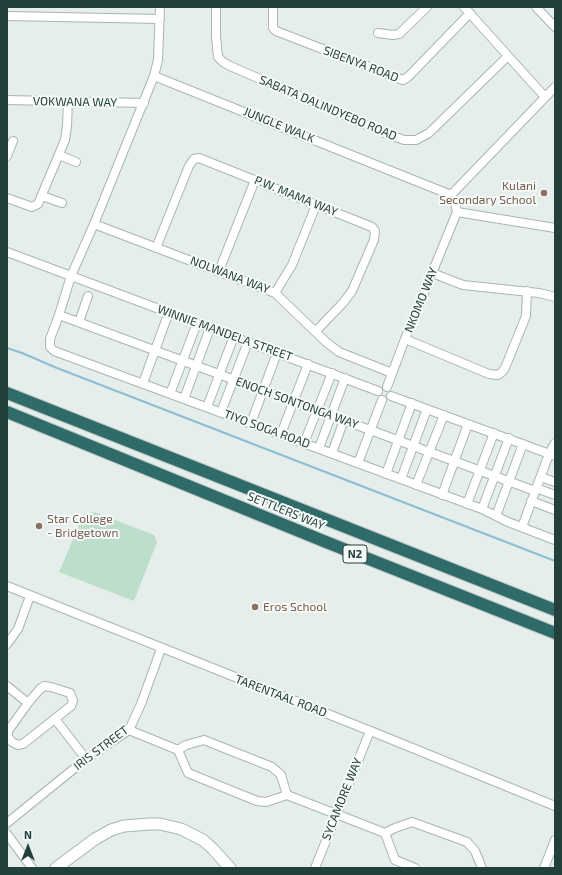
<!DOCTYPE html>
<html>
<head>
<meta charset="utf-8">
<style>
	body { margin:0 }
	#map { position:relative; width:562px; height:875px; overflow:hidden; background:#e5eeeb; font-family:"Exo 2",sans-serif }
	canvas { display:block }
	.frame { position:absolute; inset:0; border:8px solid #24403c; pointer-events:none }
	.north { position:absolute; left:8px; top:827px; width:40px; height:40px; -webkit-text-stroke:3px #f5faf8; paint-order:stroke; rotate:0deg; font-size:11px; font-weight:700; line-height:16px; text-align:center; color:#24403c }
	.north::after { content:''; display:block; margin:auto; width:14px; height:18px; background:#24403c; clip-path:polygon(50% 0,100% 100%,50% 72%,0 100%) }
</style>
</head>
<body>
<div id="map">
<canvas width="562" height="875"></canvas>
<div class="frame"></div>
<div class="north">N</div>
</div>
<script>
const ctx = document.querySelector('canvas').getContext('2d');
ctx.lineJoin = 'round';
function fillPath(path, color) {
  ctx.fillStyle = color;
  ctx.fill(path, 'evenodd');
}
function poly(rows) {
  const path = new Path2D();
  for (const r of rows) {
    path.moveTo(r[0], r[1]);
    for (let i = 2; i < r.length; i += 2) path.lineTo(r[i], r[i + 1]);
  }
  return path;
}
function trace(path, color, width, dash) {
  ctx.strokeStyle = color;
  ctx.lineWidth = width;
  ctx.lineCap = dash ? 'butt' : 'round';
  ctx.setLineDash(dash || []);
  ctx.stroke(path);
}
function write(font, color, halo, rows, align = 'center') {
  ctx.font = font + ' "Exo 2",sans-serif';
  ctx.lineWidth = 4;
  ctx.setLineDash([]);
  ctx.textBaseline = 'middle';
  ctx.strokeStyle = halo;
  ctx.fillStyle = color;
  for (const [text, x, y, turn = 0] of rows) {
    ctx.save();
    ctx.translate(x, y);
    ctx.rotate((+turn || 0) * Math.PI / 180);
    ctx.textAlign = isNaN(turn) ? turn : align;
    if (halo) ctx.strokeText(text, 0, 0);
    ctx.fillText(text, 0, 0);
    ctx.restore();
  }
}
const green = poly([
	[94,512,154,535,157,542,134,601,59,572,84,514]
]);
const stream = poly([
	[7,348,22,353,57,368,555,561]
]);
const street = poly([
	[160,7,158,60,154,76,94,224,71,276,59,315,50,339,50,347,54,351,482,509,508,522,555,540],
	[216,7,216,37,218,57,223,62,230,66,297,95,387,134,404,140,416,140,429,133,508,56],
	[273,7,273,28,276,31,403,80,408,77,470,13],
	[464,7,545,97],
	[536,7,555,27],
	[7,16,160,19],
	[378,33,393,35,399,34,427,7],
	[154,76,451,195,455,203,457,212,405,339,387,387],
	[7,100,144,103],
	[59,155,76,162],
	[7,156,13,141],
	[451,195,555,87],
	[42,196,62,203],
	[7,198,32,207,38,204,65,140,67,126,68,101],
	[457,212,555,228],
	[94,224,275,293,326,342,339,352,392,373],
	[156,248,189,166,194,159,199,158,372,227,375,231,374,240,352,291,343,303,316,331],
	[7,252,378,391],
	[219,271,255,180],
	[432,273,463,285,539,293,555,297],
	[275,293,292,265,316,205],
	[59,315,535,491],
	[79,322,88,296],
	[405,339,489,374,498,375,502,372,505,368,526,316,527,291],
	[143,383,169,312],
	[170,394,197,323],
	[391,396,555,456],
	[184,399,210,328],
	[207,407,234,336],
	[221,412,248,342],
	[251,423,277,353],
	[281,434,308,364],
	[304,443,332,373],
	[319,448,345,378],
	[332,453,344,420],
	[358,463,382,400],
	[386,474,412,403],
	[541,477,555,482],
	[401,479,427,409],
	[416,485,444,415],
	[536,488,555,495],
	[442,495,468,424],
	[531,501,555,510],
	[467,504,494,433],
	[482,509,509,438],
	[496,516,523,444],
	[522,527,549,454,555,443],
	[7,586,378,734,555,806],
	[7,644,18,629,30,596],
	[7,686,28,703],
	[44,686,51,687,70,693,73,701,71,706,23,744,18,745,12,742,8,737,8,731,28,703,40,689,44,686],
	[55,719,86,759],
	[129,730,178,750,186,745,204,740,272,767,281,775,287,795],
	[178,750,188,773,257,801,266,802,287,795,385,833,395,828,412,822,467,842,475,851,482,868],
	[7,823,86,759,129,730,141,704,161,649],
	[385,833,395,860,415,868],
	[7,834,32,868],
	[315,868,370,731],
	[544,868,555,840]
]);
const secondary = poly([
	[56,868,95,839,111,830,124,826,150,824,160,824,181,829,203,840,213,849,230,868]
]);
const highway = poly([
	[7,393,555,610],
	[7,412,326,542,555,633]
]);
const markers = [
	[544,193,4,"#8d6e63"],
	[39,526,4,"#8d6e63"],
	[255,607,4,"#8d6e63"]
];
const shields = [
	[355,554,24]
];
const shieldNames = [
	["N2",355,554]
];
const streetNames = [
	["SIBENYA ROAD",361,64,21],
	["VOKWANA WAY",75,102,1],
	["SABATA DALINDYEBO ROAD",328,108,23],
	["JUNGLE WALK",279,125,22],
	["P.W. MAMA WAY",296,196,22],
	["NOLWANA WAY",230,275,21],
	["NKOMO WAY",421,300,-68],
	["WINNIE MANDELA STREET",225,333,20],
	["ENOCH SONTONGA WAY",297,403,20],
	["TIYO SOGA ROAD",267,429,20],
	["SETTLERS WAY",286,511,22],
	["TARENTAAL ROAD",281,696,21],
	["IRIS STREET",101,748,-37],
	["SYCAMORE WAY",342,799,-68]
];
const educationNames = [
	["Kulani",536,186,"right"],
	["Secondary School",536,200,"right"],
	["Star College",47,519],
	["- Bridgetown",47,533],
	["Eros School",263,607]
];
fillPath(green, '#bedecc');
trace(stream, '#8dbdd2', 2);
trace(street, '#a7b6b3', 10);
trace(secondary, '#a3b9b5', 13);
trace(highway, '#c2cac8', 14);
trace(street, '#fff', 8);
trace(secondary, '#fff', 11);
trace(highway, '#2f6c69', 12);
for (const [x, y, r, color] of markers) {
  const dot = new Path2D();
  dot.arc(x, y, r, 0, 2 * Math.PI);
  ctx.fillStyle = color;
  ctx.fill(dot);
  trace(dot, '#f5faf8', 1.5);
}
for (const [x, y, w] of shields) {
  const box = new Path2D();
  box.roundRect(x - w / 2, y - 9, w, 18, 3);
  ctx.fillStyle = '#f5faf8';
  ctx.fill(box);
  trace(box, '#24403c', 1);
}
write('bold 11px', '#24403c', null, shieldNames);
write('12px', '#24403c', '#f5faf8', streetNames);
write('12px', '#785e54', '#f5faf8', educationNames, 'left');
</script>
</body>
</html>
